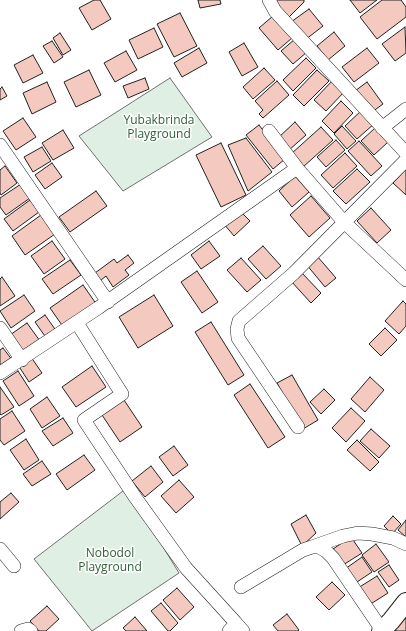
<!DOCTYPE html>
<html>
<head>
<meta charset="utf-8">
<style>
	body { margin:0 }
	canvas { display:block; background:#fff }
</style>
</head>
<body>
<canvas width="406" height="631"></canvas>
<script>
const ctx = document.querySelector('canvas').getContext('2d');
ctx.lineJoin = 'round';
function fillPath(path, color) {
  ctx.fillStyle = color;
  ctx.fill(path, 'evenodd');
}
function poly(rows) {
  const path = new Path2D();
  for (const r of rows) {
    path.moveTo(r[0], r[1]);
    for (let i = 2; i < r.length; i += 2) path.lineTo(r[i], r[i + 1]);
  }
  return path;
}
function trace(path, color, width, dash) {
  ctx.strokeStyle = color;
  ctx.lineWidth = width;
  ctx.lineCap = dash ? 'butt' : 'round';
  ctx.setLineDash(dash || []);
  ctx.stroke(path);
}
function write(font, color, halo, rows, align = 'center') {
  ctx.font = font + ' "Open Sans",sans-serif';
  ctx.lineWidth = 3;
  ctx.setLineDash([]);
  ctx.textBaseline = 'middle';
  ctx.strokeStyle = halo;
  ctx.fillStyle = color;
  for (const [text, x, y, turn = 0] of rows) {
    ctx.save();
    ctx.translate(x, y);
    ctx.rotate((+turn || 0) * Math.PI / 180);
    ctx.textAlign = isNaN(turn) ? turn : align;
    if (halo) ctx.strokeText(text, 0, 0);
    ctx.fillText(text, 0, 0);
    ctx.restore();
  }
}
const green = poly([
	[170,78,212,137,123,191,79,136,170,78],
	[127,488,179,573,92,631,34,559,127,488]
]);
const building = poly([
	[94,0,100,0,111,19,92,30,79,8,94,0],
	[198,0,220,0,221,4,200,8,198,0],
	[274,0,304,0,304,2,286,20,274,0],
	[350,0,377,0,360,13,350,0],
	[382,0,401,0,406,7,406,17,377,39,360,17,382,0],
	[309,9,323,26,305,40,291,22,309,9],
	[180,13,197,46,174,57,157,24,180,13],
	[273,16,292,38,278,50,259,28,273,16],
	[405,27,406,53,395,61,382,44,405,27],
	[154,28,163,47,138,59,129,40,154,28],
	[334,32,345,46,328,60,317,46,334,32],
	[60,33,71,50,63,55,53,38,60,33],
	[295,39,307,52,293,64,281,51,295,39],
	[52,41,63,57,54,63,43,46,52,41],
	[244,43,258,67,242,76,229,52,244,43],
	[199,48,207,63,182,77,174,63,199,48],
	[367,48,379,63,354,82,342,67,367,48],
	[126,51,137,70,115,82,104,63,126,51],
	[33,55,43,73,23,83,14,65,33,55],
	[306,58,316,68,293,91,283,80,306,58],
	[264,68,275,80,253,99,243,87,264,68],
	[89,70,101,95,76,107,64,82,89,70],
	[317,70,329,81,304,106,293,95,317,70],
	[145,78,149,89,128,98,123,86,145,78],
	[333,80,345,91,326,111,314,100,333,80],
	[277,81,289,95,263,118,259,114,263,110,255,101,277,81],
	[47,82,56,102,32,114,23,93,47,82],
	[367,82,383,104,372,112,355,91,367,82],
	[2,87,7,96,0,100,0,89,2,87],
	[341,101,353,113,334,133,322,121,341,101],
	[362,110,375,123,357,139,345,126,362,110],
	[23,118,36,137,16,150,3,131,23,118],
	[295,122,306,135,289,150,278,138,295,122],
	[259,125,285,159,273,169,246,135,259,125],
	[342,126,356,141,347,149,334,134,342,126],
	[321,127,333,140,303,167,291,154,321,127],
	[375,128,388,142,374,155,361,141,375,128],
	[63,130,74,148,53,160,42,143,63,130],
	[246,138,272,172,248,191,228,145,246,138],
	[336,140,345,150,326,167,317,157,336,140],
	[359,141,382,166,371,176,348,151,359,141],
	[221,143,246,195,221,207,196,155,221,143],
	[42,147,51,161,33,172,24,157,42,147],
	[345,153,357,166,333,188,321,175,345,153],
	[52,163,62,177,45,189,35,175,52,163],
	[5,166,17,183,1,195,0,193,0,170,5,166],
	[357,169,370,182,346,204,333,191,357,169],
	[406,169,406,195,393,183,406,169],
	[295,176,309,192,292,207,279,191,295,176],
	[21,184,30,198,6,215,0,207,0,198,21,184],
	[96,191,107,206,70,232,59,217,96,191],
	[311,196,330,218,309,237,290,215,311,196],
	[30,200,39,212,13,231,4,219,30,200],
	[371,208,391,230,377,243,357,221,371,208],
	[239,210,250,221,234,236,224,224,239,210],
	[41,215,55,234,25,255,12,236,41,215],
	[52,241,65,259,44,274,31,256,52,241],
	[209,241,220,256,201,269,191,255,209,241],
	[263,246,281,266,266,279,248,259,263,246],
	[128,255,134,263,125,270,129,275,113,287,106,276,100,281,95,273,114,259,117,263,128,255],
	[317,256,336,278,325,287,306,264,317,256],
	[241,258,261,280,247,292,227,270,241,258],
	[70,260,81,275,53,294,42,279,70,260],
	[197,271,218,302,202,313,181,282,197,271],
	[301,272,321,293,311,303,291,281,301,272],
	[2,277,15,296,0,306,0,279,2,277],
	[83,285,97,305,64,328,50,308,83,285],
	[24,295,35,311,11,328,0,311,24,295],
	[154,295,173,326,138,348,119,317,154,295],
	[403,301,406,304,406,326,399,334,385,321,403,301],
	[45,315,57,332,47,339,35,322,45,315],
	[211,322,244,375,228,385,195,332,211,322],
	[27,323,40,341,23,353,10,335,27,323],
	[385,328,397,340,381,356,369,344,385,328],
	[3,348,13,361,0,370,0,350,3,348],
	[31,357,42,373,29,382,18,365,31,357],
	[92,366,106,387,76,407,62,387,92,366],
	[18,371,34,396,19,406,3,381,18,371],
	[292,375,318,420,303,429,277,383,292,375],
	[370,377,384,390,365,412,351,399,370,377],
	[250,384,285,437,268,448,234,395,250,384],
	[0,387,14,407,1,415,0,414,0,387],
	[324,389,335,400,321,414,310,402,324,389],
	[47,397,60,416,42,428,30,409,47,397],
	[124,400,142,427,120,442,102,415,124,400],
	[351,408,365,421,346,442,332,428,351,408],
	[12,411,25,431,4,445,0,440,0,419,12,411],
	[63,418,73,433,53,446,42,431,63,418],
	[371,429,390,446,379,458,360,441,371,429],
	[26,439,39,460,24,470,10,450,26,439],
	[357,440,379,462,370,471,347,450,357,440],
	[174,446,188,465,173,476,159,457,174,446],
	[84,455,95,470,67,490,56,474,84,455],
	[42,461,51,474,32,486,23,474,42,461],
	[151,466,163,482,145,497,132,481,151,466],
	[179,480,194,497,176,513,161,496,179,480],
	[11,493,19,502,0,519,0,502,11,493],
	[306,515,316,533,302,546,291,524,306,515],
	[393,516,401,524,392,534,384,526,393,516],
	[406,520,406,537,398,530,406,520],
	[351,537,362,553,343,565,333,549,351,537],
	[376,544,389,562,374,572,362,555,376,544],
	[362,557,372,572,354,584,345,569,362,557],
	[389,565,399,580,389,587,378,572,389,565],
	[377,576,388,593,369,605,358,588,377,576],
	[332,582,345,595,329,610,316,597,332,582],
	[177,588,194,607,180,620,163,600,177,588],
	[161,603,178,623,170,631,168,631,151,611,161,603],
	[47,606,59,619,46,631,39,631,30,621,47,606],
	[287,614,299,630,298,631,278,631,273,625,287,614],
	[135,617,147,631,126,631,123,628,135,617],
	[406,618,406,631,396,631,395,629,406,618]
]);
const street = poly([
	[269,0,275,11,406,153],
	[382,128,406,109],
	[269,131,297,168,344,222,406,280],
	[0,145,108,302],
	[77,323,122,394,84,420,135,497,186,568,236,623],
	[0,328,22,360],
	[0,373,98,308,297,168],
	[298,427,238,338,237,329,239,321,294,273,406,160],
	[312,547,343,536,358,533,372,534,393,538,406,544],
	[0,549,14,566],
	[241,587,303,550,312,547,319,547,326,551,333,558,382,630],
	[21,631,28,629,31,631],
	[229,631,236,623,243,631]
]);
const secondary = poly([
	[381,631,391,621,406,602]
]);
const parkNames = [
	["Yubakbrinda",159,121],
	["Playground",159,135],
	["Nobodol",110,554],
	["Playground",110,568]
];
fillPath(green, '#e0efe3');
trace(green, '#6f6f6f', 1);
fillPath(building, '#f3c9c0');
trace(building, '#222', 1);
trace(street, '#222', 14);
trace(secondary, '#222', 20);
trace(street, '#fff', 13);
trace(secondary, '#fff', 18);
write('12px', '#2f5e38', '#fff', parkNames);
</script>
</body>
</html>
